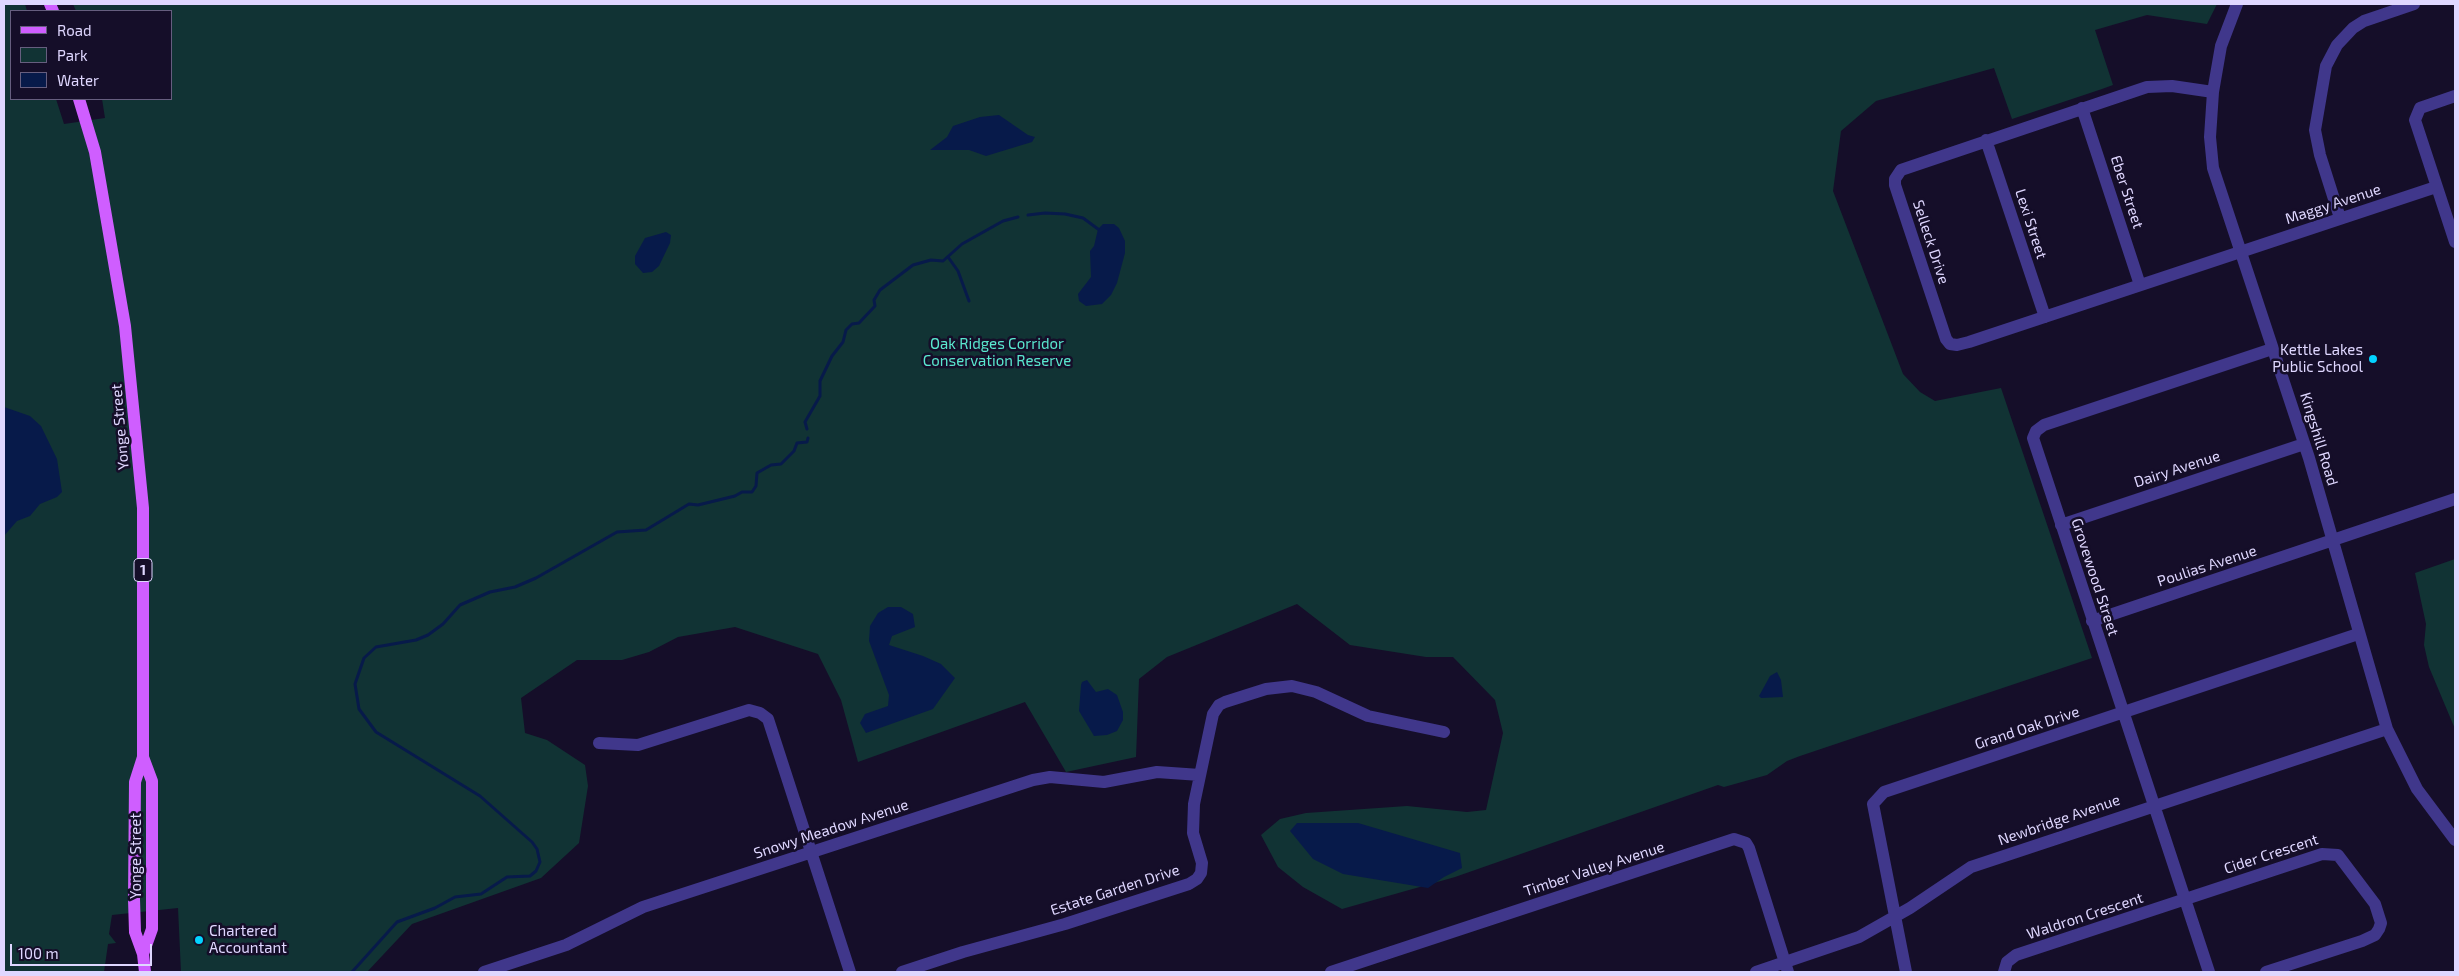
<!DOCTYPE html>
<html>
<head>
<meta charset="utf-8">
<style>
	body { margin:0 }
	#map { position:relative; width:2459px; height:976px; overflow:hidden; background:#150e29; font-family:"Exo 2",sans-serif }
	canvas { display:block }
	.frame { position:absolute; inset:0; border:5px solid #dfd7ff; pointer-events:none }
	.legend { position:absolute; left:10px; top:10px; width:162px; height:90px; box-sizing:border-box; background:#150e29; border:1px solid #665e7f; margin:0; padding:6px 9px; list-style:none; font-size:15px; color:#dfd7ff }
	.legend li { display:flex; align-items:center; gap:10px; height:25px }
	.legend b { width:25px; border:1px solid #665e7f }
	.scale { position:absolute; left:10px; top:944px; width:142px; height:22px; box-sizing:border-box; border:2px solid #dfd7ff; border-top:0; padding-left:6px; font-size:15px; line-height:18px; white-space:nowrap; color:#dfd7ff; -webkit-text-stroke:4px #150e29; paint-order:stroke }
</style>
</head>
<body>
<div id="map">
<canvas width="2459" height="976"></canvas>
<div class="frame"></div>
<ul class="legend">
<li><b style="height:6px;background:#cf5eff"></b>Road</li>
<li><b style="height:14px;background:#113334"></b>Park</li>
<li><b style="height:14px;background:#071a4a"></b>Water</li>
</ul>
<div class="scale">100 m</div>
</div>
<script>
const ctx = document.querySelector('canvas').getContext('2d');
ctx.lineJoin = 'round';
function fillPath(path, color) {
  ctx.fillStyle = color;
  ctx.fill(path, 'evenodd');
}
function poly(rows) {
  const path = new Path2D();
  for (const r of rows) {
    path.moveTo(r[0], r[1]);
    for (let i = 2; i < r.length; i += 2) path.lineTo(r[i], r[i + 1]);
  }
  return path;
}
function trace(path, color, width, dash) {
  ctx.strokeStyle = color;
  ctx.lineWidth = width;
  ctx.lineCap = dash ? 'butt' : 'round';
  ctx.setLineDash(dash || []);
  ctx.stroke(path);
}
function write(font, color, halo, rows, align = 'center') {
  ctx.font = font + ' "Exo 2",sans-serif';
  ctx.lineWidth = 5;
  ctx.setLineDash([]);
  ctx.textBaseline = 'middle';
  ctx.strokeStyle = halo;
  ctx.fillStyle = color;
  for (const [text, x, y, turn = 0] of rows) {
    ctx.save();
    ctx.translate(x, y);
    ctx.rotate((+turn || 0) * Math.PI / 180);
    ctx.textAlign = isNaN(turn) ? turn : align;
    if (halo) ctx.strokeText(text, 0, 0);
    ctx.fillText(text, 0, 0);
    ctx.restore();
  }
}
const green = poly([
	[4,4,25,4,27,11,11,11,11,99,56,99,64,124,105,118,102,99,171,99,171,11,76,11,73,4,2217,4,2207,24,2147,15,2095,30,2113,85,2102,89,2012,119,1994,68,1876,101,1841,131,1833,191,1903,374,1920,392,1935,401,2001,388,2092,658,1800,756,1787,761,1767,775,1724,787,1718,785,1455,877,1342,909,1303,887,1278,867,1261,835,1280,819,1306,813,1407,806,1467,812,1486,810,1503,733,1495,700,1453,657,1426,657,1350,645,1297,604,1167,657,1139,679,1136,757,1066,772,1025,702,858,762,841,700,818,654,735,627,678,637,649,652,622,660,577,660,521,698,525,733,547,740,585,765,588,786,579,843,541,878,412,924,367,972,181,972,178,908,112,915,109,934,116,943,108,944,104,972,4,972],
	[2455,559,2455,729,2429,667,2424,645,2426,624,2415,573]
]);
const water = poly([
	[999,115,1028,135,1035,137,1032,142,986,156,969,150,930,150,947,137,953,126,980,117],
	[1103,224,1114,224,1119,228,1125,241,1125,253,1117,283,1111,295,1102,304,1086,306,1079,301,1078,294,1091,277,1090,251,1094,246,1098,229],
	[666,232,671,235,670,243,659,266,652,272,643,273,635,264,635,256,645,238],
	[4,407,30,416,41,426,57,459,62,492,57,497,40,504,30,516,17,521,4,536],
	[888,607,901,607,913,614,915,627,892,636,889,645,923,656,941,664,955,678,933,709,866,733,860,723,865,714,888,706,889,695,869,641,870,626,878,613],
	[1777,672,1781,680,1783,697,1761,698,1759,696,1770,676],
	[1087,680,1096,692,1108,689,1117,695,1123,712,1123,720,1117,731,1107,735,1094,736,1079,711,1081,685,1082,682],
	[1297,823,1358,823,1460,853,1462,868,1444,877,1428,888,1343,874,1313,859,1290,831]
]);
const stream = poly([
	[1028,215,1045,213,1065,214,1083,218,1098,229],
	[948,257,958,271,969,301],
	[807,429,805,422,820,396,820,381,832,356,843,342,846,330,852,324,859,323,875,306,874,300,880,290,913,265,931,260,943,261,962,244,1003,221,1018,217],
	[352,972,397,922,435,908,455,897,481,894,507,877,530,876,536,871,540,862,537,849,532,842,480,796,376,732,359,709,355,684,364,658,376,647,416,640,428,635,443,624,460,605,490,592,515,587,536,578,617,532,646,530,689,504,698,505,735,496,742,492,752,492,756,486,757,473,771,465,781,464,794,451,797,443,807,442,808,438]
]);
const minor = poly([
	[2237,4,2221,46,2213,92,2210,137,2213,168,2309,458,2387,729,2417,789,2455,840],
	[2213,92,2172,86,2147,87,1901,170,1895,179,1895,185,1946,339,1950,344,1957,345,1969,342,2436,187],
	[2455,96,2420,108,2415,120,2455,242],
	[2082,108,2140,285],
	[1986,140,2045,317],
	[2340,218,2320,155,2315,130,2326,66,2337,45,2353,28,2364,21,2414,4],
	[2061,525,2304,444],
	[2092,621,2455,499],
	[599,743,638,745,749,710,760,713,768,719,850,972],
	[484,972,566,945,643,907,1033,780,1050,777,1104,782,1157,772,1200,775],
	[902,972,963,952,1065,924,1189,884,1197,879,1201,873,1202,863,1193,833,1194,804,1213,714,1219,705,1225,702,1266,689,1292,686,1316,692,1368,716,1444,732],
	[1331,972,1734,839,1746,843,1749,848,1788,972],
	[1756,972,1859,937,1910,908,1971,867,2387,729],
	[1906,972,1873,804,1884,792,2358,634],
	[2004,972,2007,962,2016,955,2322,854,2338,855,2375,904,2381,923,2379,929,2375,935,2362,941,2266,972],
	[2209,972,2033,438,2036,431,2044,425,2272,349]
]);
const major = poly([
	[50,4,53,11],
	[79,99,95,152,125,326,143,508,143,757,135,782,134,899,135,932,143,954,145,972],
	[143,757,152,781,152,929,143,954]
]);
const markers = [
	[2373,359,5,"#03d3ff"],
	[199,940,5,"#03d3ff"]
];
const shields = [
	[143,570,18]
];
const shieldNames = [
	["1",143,570]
];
const streetNames = [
	["Eber Street",2127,192,72],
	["Maggy Avenue",2333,204,-18],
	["Lexi Street",2031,224,72],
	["Selleck Drive",1931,242,72],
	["Yonge Street",120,427,-95],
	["Kingshill Road",2319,439,73],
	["Dairy Avenue",2177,469,-18],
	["Poulias Avenue",2207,566,-18],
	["Grovewood Street",2095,577,72],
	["Grand Oak Drive",2027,728,-18],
	["Newbridge Avenue",2059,820,-19],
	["Snowy Meadow Avenue",831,829,-18],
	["Cider Crescent",2271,854,-18],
	["Yonge Street",136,856,-90],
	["Timber Valley Avenue",1594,869,-18],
	["Estate Garden Drive",1115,890,-18],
	["Waldron Crescent",2085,916,-18]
];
const parkNames = [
	["Oak Ridges Corridor",997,344],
	["Conservation Reserve",997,361]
];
const poiNames = [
	["Kettle Lakes",2363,350],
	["Public School",2363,367],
	["Chartered",209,931,"left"],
	["Accountant",209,948,"left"]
];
fillPath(green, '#113334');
fillPath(water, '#071a4a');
trace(stream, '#071a4a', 3);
trace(minor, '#40378b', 12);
trace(major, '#cf5eff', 12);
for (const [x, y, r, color] of markers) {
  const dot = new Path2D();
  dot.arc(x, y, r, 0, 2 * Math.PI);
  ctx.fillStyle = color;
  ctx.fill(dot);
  trace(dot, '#150e29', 2);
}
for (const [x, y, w] of shields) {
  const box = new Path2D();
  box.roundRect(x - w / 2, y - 11.5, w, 23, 4);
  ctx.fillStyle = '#150e29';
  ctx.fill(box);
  trace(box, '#dfd7ff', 1);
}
write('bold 14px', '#dfd7ff', null, shieldNames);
write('15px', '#dfd7ff', '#150e29', streetNames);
write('15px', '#5ae8cf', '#150e29', parkNames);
write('15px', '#dfd7ff', '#150e29', poiNames, 'right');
</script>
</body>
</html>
